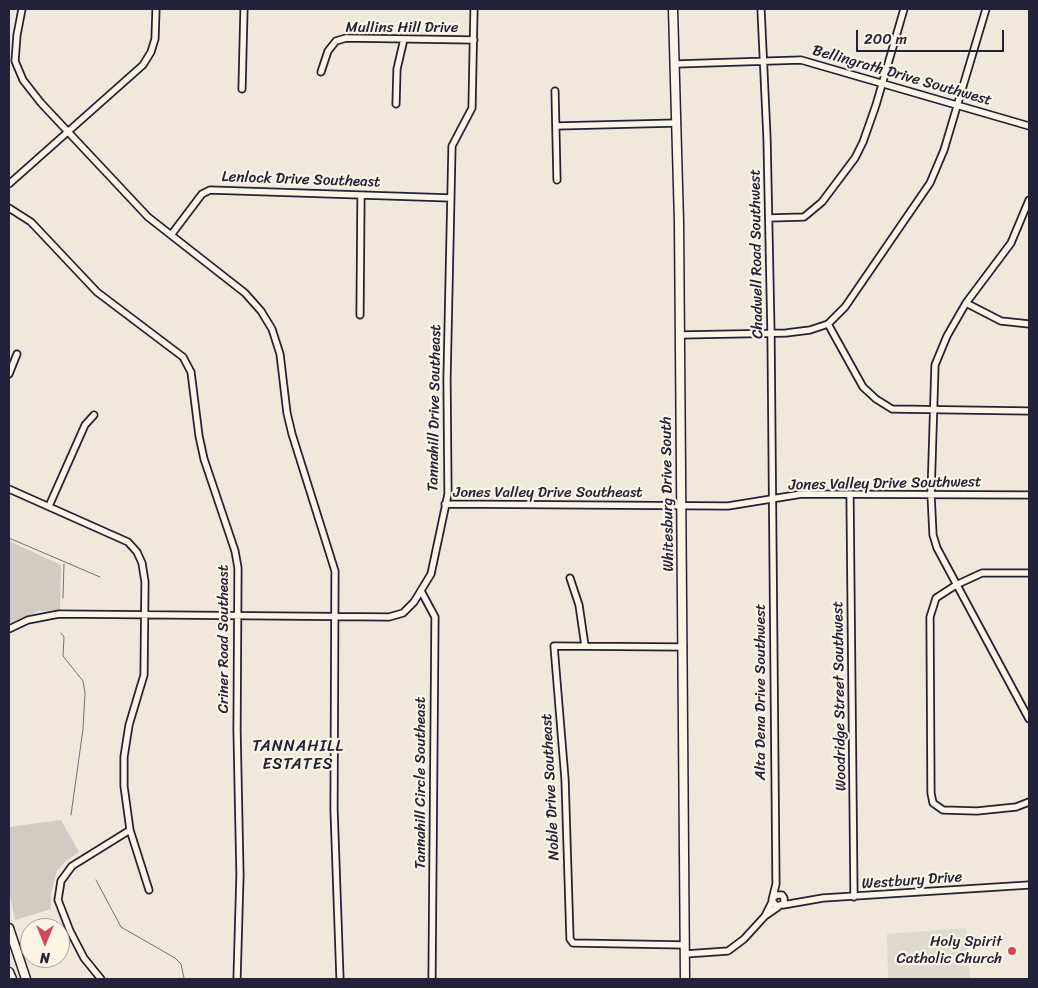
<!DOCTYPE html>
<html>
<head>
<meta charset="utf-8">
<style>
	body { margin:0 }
	#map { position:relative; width:1038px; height:988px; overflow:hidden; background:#efe8db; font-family:Sriracha,sans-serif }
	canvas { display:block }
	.frame { position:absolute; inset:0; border:10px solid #22223b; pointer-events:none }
	.north { position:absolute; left:20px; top:918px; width:50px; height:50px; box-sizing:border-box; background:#fcf5e5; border:1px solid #a5a1a1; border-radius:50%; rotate:180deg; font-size:14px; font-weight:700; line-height:20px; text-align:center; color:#22223b }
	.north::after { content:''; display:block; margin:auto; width:18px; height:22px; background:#d1495b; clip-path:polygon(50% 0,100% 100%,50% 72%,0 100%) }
	.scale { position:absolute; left:856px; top:30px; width:148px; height:22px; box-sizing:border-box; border:2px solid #22223b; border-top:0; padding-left:6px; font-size:15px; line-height:18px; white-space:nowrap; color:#22223b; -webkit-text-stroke:4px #fcf5e5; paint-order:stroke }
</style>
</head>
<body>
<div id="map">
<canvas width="1038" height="988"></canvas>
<div class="frame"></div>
<div class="north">N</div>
<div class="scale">200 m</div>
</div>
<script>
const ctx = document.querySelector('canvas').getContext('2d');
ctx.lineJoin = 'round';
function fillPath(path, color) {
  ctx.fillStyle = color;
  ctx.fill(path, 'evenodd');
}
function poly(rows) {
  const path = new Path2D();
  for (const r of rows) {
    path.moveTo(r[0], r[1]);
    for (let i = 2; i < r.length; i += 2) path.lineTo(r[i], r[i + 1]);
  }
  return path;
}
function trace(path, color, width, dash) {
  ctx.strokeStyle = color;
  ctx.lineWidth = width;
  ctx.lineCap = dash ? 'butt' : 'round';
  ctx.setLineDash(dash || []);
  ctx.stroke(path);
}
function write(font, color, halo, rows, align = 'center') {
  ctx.font = font + ' Sriracha,sans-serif';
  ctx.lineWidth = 4.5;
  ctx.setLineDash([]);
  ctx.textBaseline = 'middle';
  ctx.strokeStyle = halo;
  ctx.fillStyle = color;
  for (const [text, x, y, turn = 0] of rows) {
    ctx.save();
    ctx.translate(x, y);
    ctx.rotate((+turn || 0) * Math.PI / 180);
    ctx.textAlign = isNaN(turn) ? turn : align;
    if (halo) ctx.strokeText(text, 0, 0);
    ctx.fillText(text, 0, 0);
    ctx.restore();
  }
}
const built = poly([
	[966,928,970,979,888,979,887,934]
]);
const green = poly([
	[9,541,61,565,60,610,39,611,9,623],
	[61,820,79,852,66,861,57,871,51,893,51,909,15,920,9,891,9,827]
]);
const stream = poly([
	[9,538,100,577],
	[63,598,64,564],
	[61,633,64,637,63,656,83,681,85,693,83,729,71,815],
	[96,880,121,927,175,958,181,964,184,978]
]);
const minor = poly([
	[22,9,17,35,15,61,23,80,41,103,148,217,245,293,261,311,272,329,280,354,287,413,292,434,335,571,334,809,340,979],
	[761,9,767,138,771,333,776,884,772,900,776,906,784,904,784,898,782,895,776,895,773,898],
	[676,64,801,60,1029,126],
	[321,72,328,51,336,41,346,38,474,40],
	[242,89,244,9],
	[555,91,557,180],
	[396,104,397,69,404,39],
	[556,126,677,123],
	[9,184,143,65,151,52,155,39,156,9],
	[1029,200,1011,243,966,303,947,336,935,365,931,494,933,535,937,548,1029,719],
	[9,208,31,222,97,292,183,357,191,372,199,436,204,459,235,551,238,568,237,730,240,875,237,979],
	[769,218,804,217,822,202,855,158,863,142,876,105,904,9],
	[171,235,202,194,210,190,451,198],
	[966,303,1001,321,1029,324],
	[360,315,361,196],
	[828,324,863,387,876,399,892,409,1029,411],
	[680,335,786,333,810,330,828,324,845,307,930,183,944,150,986,9],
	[9,374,17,354],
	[9,489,128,542,137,552,142,563,145,582,144,675,129,725,124,757,124,786,130,830,149,890],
	[850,494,854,897],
	[445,504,728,506,802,494,1029,495],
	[49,506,85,425,94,415],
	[1029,573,982,573,956,585,936,598,930,617,931,793,933,803,943,810,977,811,1016,807,1029,802],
	[570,578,579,605,585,646],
	[421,591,435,617,432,979],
	[9,629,28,620,59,614,389,617,403,613,414,602,431,574,448,494,447,379,452,146,472,108,474,9],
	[683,647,554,646,565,779,570,939,573,943,685,945],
	[783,905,823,898,1029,885],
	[765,916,772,902],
	[685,954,728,951,744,939,765,916,778,907],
	[101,979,84,958,70,931,58,900,61,881,72,866,130,830]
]);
const major = poly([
	[673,9,679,222,685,979],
	[9,928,26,979],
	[9,972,12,979]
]);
const markers = [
	[1012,951,5,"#d1495b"]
];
const streetNames = [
	["Mullins Hill Drive",402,28],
	["Bellingrath Drive Southwest",902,76,16],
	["Lenlock Drive Southeast",301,180,2],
	["Chadwell Road Southwest",757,254,-91],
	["Tannahill Drive Southeast",435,408,-89],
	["Jones Valley Drive Southwest",885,484,-1],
	["Jones Valley Drive Southeast",548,493],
	["Whitesburg Drive South",668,494,-91],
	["Criner Road Southeast",224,639,-90],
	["Alta Dena Drive Southwest",761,692,-90],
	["Woodridge Street Southwest",840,696,-91],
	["Tannahill Circle Southeast",421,783,-90],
	["Noble Drive Southeast",551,787,-93],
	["Westbury Drive",912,881,-4]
];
const poiNames = [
	["Holy Spirit",1002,942],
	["Catholic Church",1002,959]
];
const neighbourhoodNames = [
	["TANNAHILL",298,747],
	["ESTATES",298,765]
];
fillPath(built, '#e0d9cf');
fillPath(green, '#d1cbc3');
trace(stream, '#716f79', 1);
trace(minor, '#22223b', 9);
trace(major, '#22223b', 11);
trace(minor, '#fcf5e5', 5.5);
trace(major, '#fcf5e5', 8);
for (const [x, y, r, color] of markers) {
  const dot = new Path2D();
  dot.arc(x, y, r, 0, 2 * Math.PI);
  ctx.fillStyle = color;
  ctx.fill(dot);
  trace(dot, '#fcf5e5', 2);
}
write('15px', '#22223b', '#fcf5e5', streetNames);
write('15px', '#22223b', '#fcf5e5', poiNames, 'right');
ctx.letterSpacing = '1px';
write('16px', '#22223b', '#fcf5e5', neighbourhoodNames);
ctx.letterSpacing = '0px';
</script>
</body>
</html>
